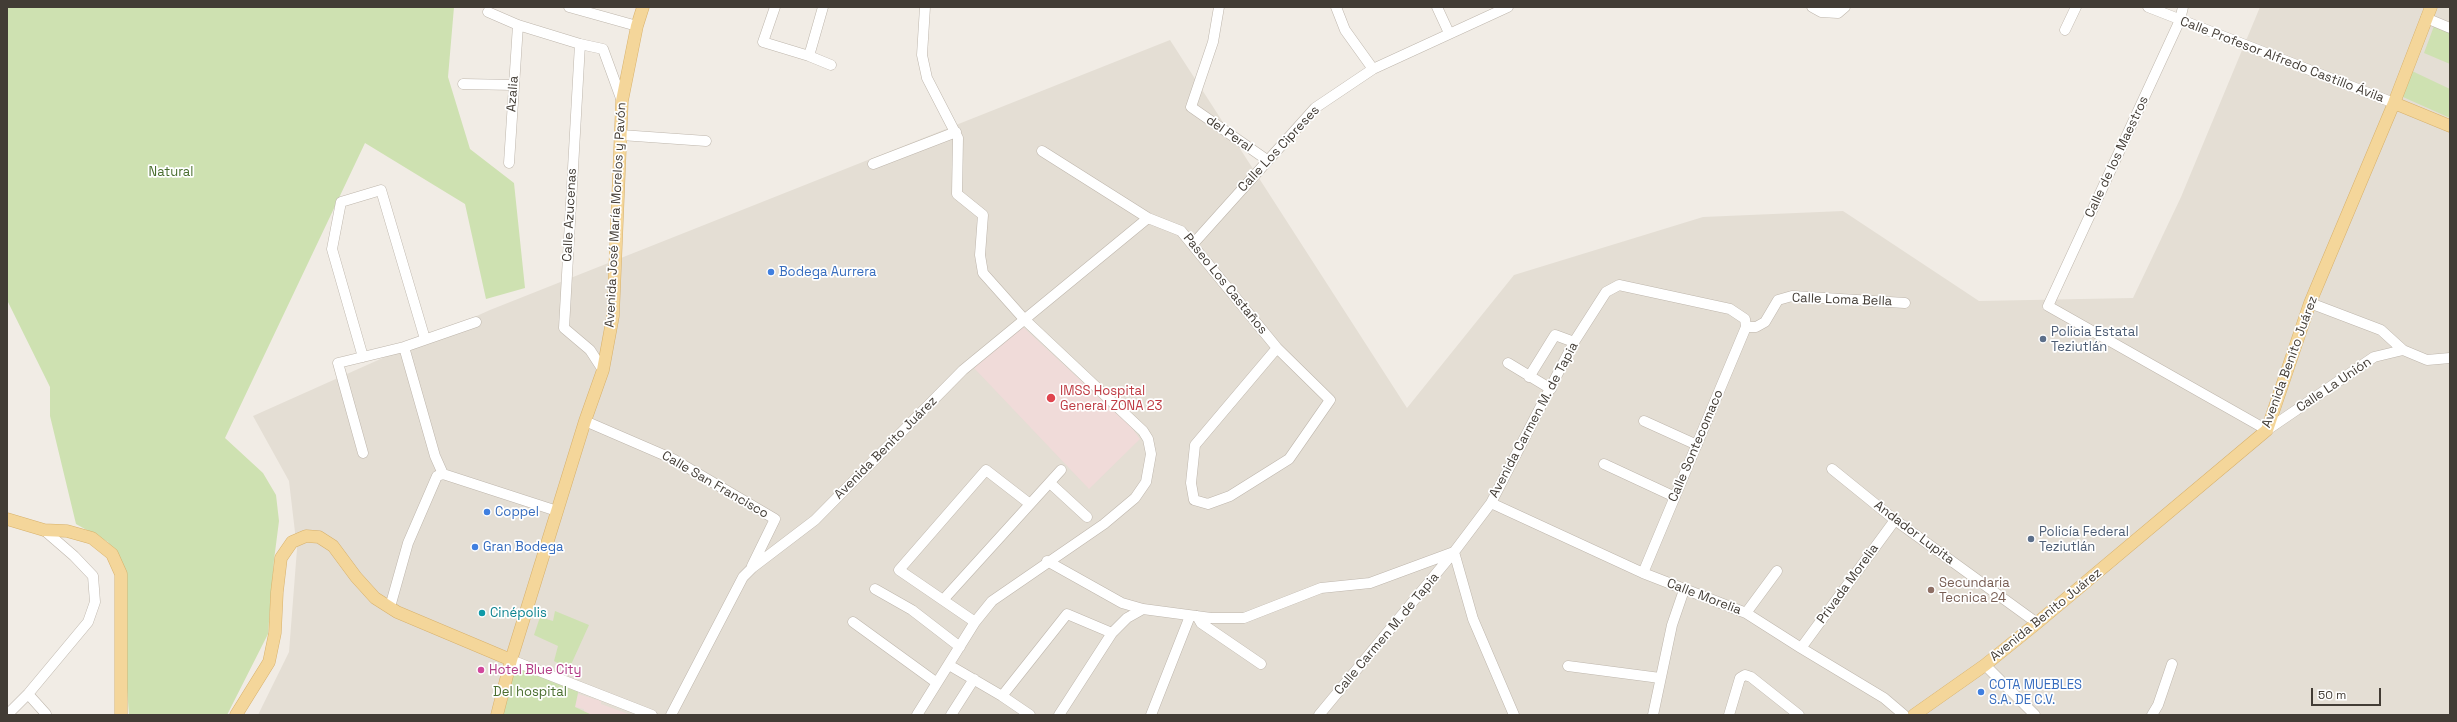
<!DOCTYPE html>
<html>
<head>
<meta charset="utf-8">
<style>
	body { margin:0 }
	#map { position:relative; width:2457px; height:722px; overflow:hidden; background:#f1ece5; font-family:"Space Grotesk",sans-serif }
	canvas { display:block }
	.frame { position:absolute; inset:0; border:8px solid #423c35; pointer-events:none }
	.scale { position:absolute; left:2311px; top:688px; width:70px; height:18px; box-sizing:border-box; border:2px solid #423c35; border-top:0; padding-left:5px; font-size:12px; line-height:14px; white-space:nowrap; color:#423c35; -webkit-text-stroke:3px #fff; paint-order:stroke }
</style>
</head>
<body>
<div id="map">
<canvas width="2457" height="722"></canvas>
<div class="frame"></div>
<div class="scale">50 m</div>
</div>
<script>
const ctx = document.querySelector('canvas').getContext('2d');
ctx.lineJoin = 'round';
function fillPath(path, color) {
  ctx.fillStyle = color;
  ctx.fill(path, 'evenodd');
}
function poly(rows) {
  const path = new Path2D();
  for (const r of rows) {
    path.moveTo(r[0], r[1]);
    for (let i = 2; i < r.length; i += 2) path.lineTo(r[i], r[i + 1]);
  }
  return path;
}
function trace(path, color, width, dash) {
  ctx.strokeStyle = color;
  ctx.lineWidth = width;
  ctx.lineCap = dash ? 'butt' : 'round';
  ctx.setLineDash(dash || []);
  ctx.stroke(path);
}
function write(font, color, halo, rows, align = 'center') {
  ctx.font = font + ' "Space Grotesk",sans-serif';
  ctx.lineWidth = 3.5;
  ctx.setLineDash([]);
  ctx.textBaseline = 'middle';
  ctx.strokeStyle = halo;
  ctx.fillStyle = color;
  for (const [text, x, y, turn = 0] of rows) {
    ctx.save();
    ctx.translate(x, y);
    ctx.rotate((+turn || 0) * Math.PI / 180);
    ctx.textAlign = isNaN(turn) ? turn : align;
    if (halo) ctx.strokeText(text, 0, 0);
    ctx.fillText(text, 0, 0);
    ctx.restore();
  }
}
const residential = poly([
	[2260,7,2450,7,2450,715,258,715,289,652,297,549,289,481,253,416,490,310,1170,40,1407,408,1514,275,1703,217,1843,211,1979,301,2133,298,2181,197]
]);
const medical = poly([
	[1023,327,1131,427,1140,439,1089,489,974,368],
	[578,694,601,701,601,704,631,715,592,715,584,712,584,709,575,707]
]);
const green = poly([
	[7,7,454,7,448,77,470,149,514,183,525,288,486,299,465,204,365,143,225,438,263,473,276,495,279,521,274,560,268,634,227,715,129,715,124,649,126,585,108,542,76,524,50,416,50,387,7,300],
	[2434,26,2450,33,2450,64,2424,53],
	[2412,71,2450,89,2450,118,2403,97],
	[555,611,589,625,569,669,554,661,558,646,534,635,540,617,553,621],
	[514,661,579,688,575,707,592,715,500,715]
]);
const minor = poly([
	[569,7,637,26],
	[775,7,763,42,809,56,831,65],
	[1219,7,1213,42,1191,107,1267,160],
	[1336,7,1345,30,1373,69],
	[1437,7,1449,33],
	[1812,7,1821,12,1838,13,1845,7],
	[2148,7,2394,103],
	[2183,7,2180,20,2048,306,2267,430,2374,357,2403,350,2427,360,2450,358],
	[488,12,518,25,580,44,603,49,622,101],
	[2426,18,2450,28],
	[2065,30,2076,7],
	[580,44,564,328,590,350,603,370],
	[809,56,823,7],
	[463,84,514,85],
	[621,135,706,141],
	[1042,151,1148,218,1181,231,1277,348,1330,400,1289,459,1230,496,1208,504,1194,500,1191,483,1195,445,1277,348],
	[509,163,518,25],
	[873,164,956,132],
	[1193,244,1315,108,1373,69,1508,7],
	[2310,303,2381,330,2403,350],
	[1746,327,1756,327,1765,322,1778,300,1792,296,1905,303],
	[404,347,435,456,443,474],
	[363,357,332,249,341,202,381,190,425,339],
	[1508,363,1551,389],
	[1529,377,1555,335,1574,342],
	[585,421,673,459,775,519,752,566],
	[1644,421,1697,445],
	[363,453,338,363,404,347,476,322],
	[1604,464,1675,497],
	[1832,469,1895,520,2037,623],
	[1050,483,1087,517],
	[1491,503,1643,573,1746,613,1801,648,1884,698,1904,715],
	[1454,552,1473,619,1514,715],
	[1047,561,1122,603,1143,609],
	[875,589,912,610,960,647],
	[943,600,1061,470],
	[390,607,408,543,437,476,443,474,557,511],
	[1746,613,1777,571],
	[1197,616,1201,623,1261,664],
	[853,622,937,683],
	[975,622,899,570,986,470,1030,504],
	[1801,648,1895,520],
	[511,660,652,715],
	[949,665,1002,696,1030,715],
	[1985,665,2035,715],
	[1568,666,1660,678],
	[28,694,46,714],
	[1002,696,1067,614,1112,633],
	[7,715,28,694,88,622,95,602,93,576,74,556,44,530],
	[671,715,743,577,752,568,815,520,963,370,1148,218],
	[917,715,975,622,992,601,1104,524,1135,498,1146,482,1151,454,1148,439,1143,431,1024,319,983,273,980,255,983,215,957,194,958,138,927,78,922,55,925,7],
	[951,715,974,679],
	[1059,715,1112,633,1127,618,1143,609,1211,618,1244,618,1321,588,1370,583,1454,552],
	[1151,715,1190,616],
	[1319,715,1454,552,1491,503,1574,342,1606,292,1619,285,1730,309,1745,319,1746,327,1643,573],
	[1653,715,1672,625,1684,590],
	[1729,715,1740,678,1745,675,1751,677,1799,715],
	[2152,715,2158,705,2172,664]
]);
const major = poly([
	[2394,103,2450,126],
	[7,519,44,530,67,531,92,538,112,554,121,574,121,715],
	[236,715,269,662,275,633,277,592,281,558,292,542,306,536,319,537,333,546,356,577,375,598,397,612,511,660],
	[497,715,511,660,585,421,603,370,613,316,622,101,637,26,643,7],
	[1914,715,1985,665,2037,623,2267,430,2310,303,2394,103,2431,7]
]);
const markers = [
	[771,272,4,"#3f7fe0"],
	[2043,339,4,"#5c6f8a"],
	[1051,398,5,"#e0444e"],
	[487,512,4,"#3f7fe0"],
	[2031,539,4,"#5c6f8a"],
	[475,547,4,"#3f7fe0"],
	[1931,590,4,"#8d6e63"],
	[482,613,4,"#0f9aa8"],
	[481,670,4,"#d1479c"],
	[1981,692,4,"#3f7fe0"]
];
const streetNames = [
	["Calle Profesor Alfredo Castillo Ávila",2282,60,21],
	["Azalia",513,94,-86],
	["del Peral",1229,134,35],
	["Calle Los Cipreses",1279,149,-47],
	["Calle de los Maestros",2117,157,-65],
	["Calle Azucenas",570,215,-87],
	["Avenida José María Morelos y Pavón",616,215,-87],
	["Paseo Los Castaños",1225,284,51],
	["Calle Loma Bella",1842,300,2],
	["Avenida Benito Juárez",2290,362,-70],
	["Calle La Unión",2334,385,-34],
	["Avenida Carmen M. de Tapia",1534,420,-62],
	["Calle Sontecomaco",1696,446,-67],
	["Avenida Benito Juárez",886,448,-45],
	["Calle San Francisco",715,485,30],
	["Andador Lupita",1914,533,37],
	["Privada Morelia",1848,584,-54],
	["Calle Morelia",1704,597,21],
	["Avenida Benito Juárez",2046,615,-39],
	["Calle Carmen M. de Tapia",1387,634,-50]
];
const parkNames = [
	["Natural",171,172],
	["Del hospital",530,692]
];
const shopNames = [
	["Bodega Aurrera",779,272],
	["Coppel",495,512],
	["Gran Bodega",483,547],
	["COTA MUEBLES",1989,685],
	["S.A. DE C.V.",1989,700]
];
const serviceNames = [
	["Policia Estatal",2051,332],
	["Teziutlán",2051,347],
	["Policía Federal",2039,532],
	["Teziutlán",2039,547]
];
const healthNames = [
	["IMSS Hospital",1060,391],
	["General ZONA 23",1060,406]
];
const educationNames = [
	["Secundaria",1939,583],
	["Tecnica 24",1939,598]
];
const cultureNames = [
	["Cinépolis",490,613]
];
const hotelNames = [
	["Hotel Blue City",489,670]
];
fillPath(residential, '#e4ded4');
fillPath(medical, '#f0dbd9');
fillPath(green, '#cee1b1');
trace(minor, '#beb6ac', 11);
trace(major, '#d7b16c', 13);
trace(minor, '#fff', 10);
trace(major, '#f4d69a', 12);
for (const [x, y, r, color] of markers) {
  const dot = new Path2D();
  dot.arc(x, y, r, 0, 2 * Math.PI);
  ctx.fillStyle = color;
  ctx.fill(dot);
  trace(dot, '#fff', 1.5);
}
write('13px', '#423c35', '#fff', streetNames);
write('13px', '#4a6e2f', '#fff', parkNames);
write('13px', '#366cbe', '#fff', shopNames, 'left');
write('13px', '#4e5e75', '#fff', serviceNames, 'left');
write('13px', '#be3a42', '#fff', healthNames, 'left');
write('13px', '#785e54', '#fff', educationNames, 'left');
write('13px', '#0d838f', '#fff', cultureNames, 'left');
write('13px', '#b23c85', '#fff', hotelNames, 'left');
</script>
</body>
</html>
